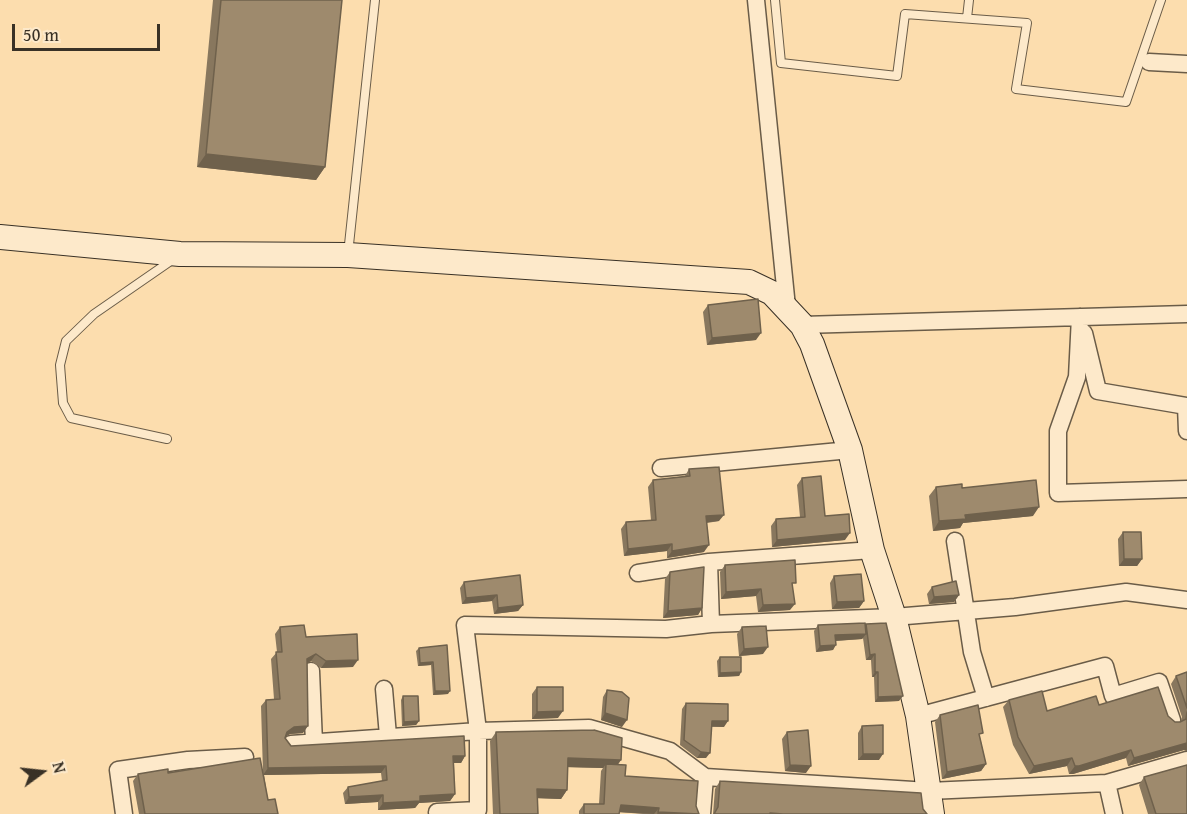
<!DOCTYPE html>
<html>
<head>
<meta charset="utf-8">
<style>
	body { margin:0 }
	#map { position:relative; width:1187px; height:814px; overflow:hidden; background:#fcddae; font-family:"Gentium Book Plus",serif }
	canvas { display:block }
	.north { position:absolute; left:12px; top:742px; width:60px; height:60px; -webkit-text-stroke:4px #fde9ca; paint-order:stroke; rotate:75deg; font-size:16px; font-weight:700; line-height:24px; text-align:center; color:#393126 }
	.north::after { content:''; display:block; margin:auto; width:21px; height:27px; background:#393126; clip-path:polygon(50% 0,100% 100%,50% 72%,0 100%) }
	.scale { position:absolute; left:12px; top:24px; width:148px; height:27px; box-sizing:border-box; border:3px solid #393126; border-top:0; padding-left:8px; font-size:18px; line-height:21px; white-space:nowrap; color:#393126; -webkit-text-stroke:4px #fde9ca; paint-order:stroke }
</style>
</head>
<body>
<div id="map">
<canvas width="1187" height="814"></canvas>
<div class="north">N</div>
<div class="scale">50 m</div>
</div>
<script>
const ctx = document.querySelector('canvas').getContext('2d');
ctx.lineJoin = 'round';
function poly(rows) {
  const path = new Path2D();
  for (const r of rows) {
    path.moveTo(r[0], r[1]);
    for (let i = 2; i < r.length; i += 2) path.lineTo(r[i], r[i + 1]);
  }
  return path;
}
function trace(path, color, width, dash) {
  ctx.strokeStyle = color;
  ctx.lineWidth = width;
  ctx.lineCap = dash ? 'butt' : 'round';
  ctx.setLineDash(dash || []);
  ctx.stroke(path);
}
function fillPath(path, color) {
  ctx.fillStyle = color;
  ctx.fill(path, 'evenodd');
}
const lane = poly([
	[775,0,781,63,897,76,905,14,1027,23,1016,89,1126,102,1161,0],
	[967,18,969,0],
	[348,254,375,0],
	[167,439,71,418,63,403,60,365,66,341,94,314,175,258]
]);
const street = poly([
	[756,0,787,307],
	[1149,62,1187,64],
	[1080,317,1077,377,1058,431,1058,493,1187,489],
	[802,325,1187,314],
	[1084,333,1098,391,1186,406,1187,431],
	[661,468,850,450],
	[955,541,972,652,986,698],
	[709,562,711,624],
	[638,573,709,562,872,550],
	[311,671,314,743],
	[384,689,388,736],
	[918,716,1105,666,1113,696,1159,682,1172,720],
	[291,744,478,731,589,728,670,751,705,777],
	[1107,783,1114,814],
	[437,812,478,810,478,731,465,625,666,629,711,624,894,617,1015,607,1126,592,1187,600],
	[124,814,118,770,188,760,245,757],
	[702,814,705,777,929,791,1107,783,1187,760]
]);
const secondary = poly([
	[0,237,180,254,348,255,749,282,772,293,802,325,812,344,850,450,872,550,894,617,918,716,932,814]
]);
const wall = poly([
	[213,0,342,0,325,167,316,180,197,167],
	[708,305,756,340,707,345,703,312],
	[689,469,719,521,707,523,704,552,667,558,667,551,624,556,621,529,626,522,651,520,648,487,653,480,685,476],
	[802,478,825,516,845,540,772,547,771,526,776,519,800,517,797,485],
	[936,487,962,488,1033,516,963,523,960,528,933,531,929,496],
	[1123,532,1142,559,1137,566,1119,566,1118,539],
	[725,565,793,588,790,610,758,612,756,596,721,599,720,572],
	[670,572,702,608,698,615,663,618,665,579],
	[834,576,864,601,859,608,832,609,830,583],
	[464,582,523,605,518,611,494,614,492,601,462,604,460,588],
	[932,587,959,595,954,602,929,604,927,594],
	[866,624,899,701,875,702,874,677,872,677,871,660,866,660,863,638,862,639,836,641,833,650,816,652,814,631,818,625,865,625],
	[280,627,306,637,353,667,321,668,311,661,307,663,303,733,290,734,286,736,285,738,291,746,465,756,461,763,454,763,455,794,450,801,419,803,415,808,378,810,378,802,345,804,343,793,348,787,382,781,381,773,264,775,268,800,278,814,139,814,133,781,138,774,168,773,263,773,261,706,266,700,274,699,271,659,277,652,275,634],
	[742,627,763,654,739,656,737,634],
	[447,645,448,694,433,695,431,665,418,666,416,651,419,648],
	[720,657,741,672,739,676,718,677,717,661],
	[1187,672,1187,751,1184,750,1128,766,1126,758,1073,774,1069,774,1067,766,1029,774,1013,745,1003,707,1009,700,1047,711,1099,705,1168,716,1175,722,1180,722,1182,717,1171,684,1176,676],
	[537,687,558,718,532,719,532,694],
	[607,690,622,727,601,720,603,697],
	[403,696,419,721,416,725,402,726,401,700],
	[686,703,724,727,711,727,706,758,697,758,680,745,682,709],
	[940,715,980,737,986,764,981,771,942,779,935,722],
	[862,726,879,760,858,760,858,733],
	[496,732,618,764,625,776,696,806,699,814,643,814,619,812,619,814,579,814,579,811,584,804,599,804,601,771,603,768,568,767,567,790,561,799,538,798,538,814,493,814,490,741],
	[787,732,806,773,785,771,782,739],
	[1144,777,1187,814,1148,814,1139,785],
	[720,781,923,809,927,814,713,814,715,789]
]);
const shadedWall = poly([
	[206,154,325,167,316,180,197,167],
	[761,333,756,340,707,345,712,338],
	[1039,507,1033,516,963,523,960,528,933,531,939,521,965,515],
	[724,515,719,521,701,523,706,516],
	[850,533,845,540,772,547,777,540],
	[672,544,667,551,624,556,628,549],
	[709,545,704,552,667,558,672,551],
	[1124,559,1142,559,1137,566,1119,566],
	[761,589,756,596,721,599,726,592],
	[497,595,492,601,462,604,466,598],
	[959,595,954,602,929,604,934,597],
	[864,601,859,608,832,609,837,602],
	[795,604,790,610,758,612,763,605],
	[523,605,518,611,494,614,498,608],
	[702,608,698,615,663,618,668,611],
	[866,634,862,639,832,641,835,635],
	[836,645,833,650,816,652,820,646],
	[768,647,763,654,739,656,744,649],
	[316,654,311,661,302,666,307,659],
	[875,654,871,660,866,660,870,655],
	[358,660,353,667,321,668,326,661],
	[433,662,431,665,418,666,420,663],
	[741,672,739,676,718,677,720,673],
	[875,672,878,672,874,677,872,677],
	[435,691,450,691,448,694,433,695],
	[903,696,899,701,875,702,878,697],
	[563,711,558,718,532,719,537,712],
	[605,713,627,720,622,727,601,720],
	[419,721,416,725,402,726,404,722],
	[712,721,728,721,724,727,708,726],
	[308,726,303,733,290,734,282,739,287,732,294,727],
	[1187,743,1187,751,1184,750,1128,766,1134,758],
	[1131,750,1126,758,1073,774,1069,774,1075,766],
	[701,752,710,753,706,758,697,758],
	[863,754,883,754,879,760,858,760],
	[453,756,465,756,461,763,449,763],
	[568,758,621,760,615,769,606,764,603,768,562,767],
	[1072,758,1067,766,1029,774,1034,766],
	[986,764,981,771,942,779,947,772],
	[790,765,811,766,806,773,785,771],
	[386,766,381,773,263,775,268,768],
	[537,789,567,790,561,799,531,798],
	[455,794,450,801,419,803,415,808,378,810,383,803,420,796],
	[383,795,378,802,345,804,349,797],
	[621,805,659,808,654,814,616,812],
	[658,812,694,814,657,814]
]);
const building = poly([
	[221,0,342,0,325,167,206,154,221,0],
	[758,299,761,333,712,338,708,305,758,299],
	[719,467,724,515,706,516,709,545,672,551,672,544,628,549,626,522,656,520,653,480,690,476,689,469,719,467],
	[821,476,825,516,849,514,850,533,777,540,776,519,805,517,802,478,821,476],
	[1036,480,1039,507,965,515,966,519,939,521,936,487,962,484,962,488,1036,480],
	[1123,532,1141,532,1142,559,1124,559,1123,532],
	[795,560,796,583,792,583,795,604,763,605,761,589,726,592,725,565,795,560],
	[704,567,702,608,668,611,670,572,704,567],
	[861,574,864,601,837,602,834,576,861,574],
	[520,575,523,605,498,608,497,595,466,598,464,582,520,575],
	[956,581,959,595,934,597,932,587,956,581],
	[865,623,866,634,835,635,836,645,820,646,818,625,865,623],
	[886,623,903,696,878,697,878,672,875,672,875,654,870,655,866,624,886,623],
	[304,625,306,637,357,634,358,660,326,661,316,654,307,659,308,726,294,727,287,732,285,738,291,746,464,736,465,756,453,756,455,794,420,796,420,801,383,803,383,795,349,797,348,787,387,780,386,766,268,768,266,700,280,699,276,652,282,652,280,627,304,625],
	[766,626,768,647,744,649,742,627,766,626],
	[447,645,450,691,435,691,433,662,420,663,419,648,447,645],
	[720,657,741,657,741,672,720,673,720,657],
	[1187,672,1187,708,1176,676,1187,672],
	[537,687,563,687,563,711,537,712,537,687],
	[1158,687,1168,716,1175,722,1180,722,1186,719,1187,712,1187,743,1134,758,1131,750,1079,766,1075,766,1072,758,1034,766,1018,737,1009,700,1042,691,1047,711,1096,696,1099,705,1158,687],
	[607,690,622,692,629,698,627,720,605,713,607,690],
	[403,696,418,696,419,721,404,722,403,696],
	[686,703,728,704,728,721,712,721,710,753,701,752,684,740,686,703],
	[978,705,983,733,979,734,986,764,947,772,940,715,978,705],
	[883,725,883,754,863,754,862,726,883,725],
	[594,730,622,738,621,760,568,758,567,790,537,789,538,814,500,814,496,732,594,730],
	[808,730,811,766,790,765,787,732,808,730],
	[260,758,268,800,275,799,278,814,145,814,138,774,168,769,168,773,260,758],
	[606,764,626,765,625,776,698,781,696,806,699,814,658,812,659,808,621,805,619,814,584,814,584,804,604,804,606,764],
	[1187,765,1187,814,1156,814,1144,777,1187,765],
	[720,781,921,793,923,809,927,814,783,814,770,813,770,814,714,814,718,807,720,781]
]);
trace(lane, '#6a5c48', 10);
trace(street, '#6a5c48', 19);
trace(secondary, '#393126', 26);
trace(lane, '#fde9ca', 8);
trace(street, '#fde9ca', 16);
trace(secondary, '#fde9ca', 24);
fillPath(wall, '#88775e');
fillPath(shadedWall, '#6f614c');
fillPath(building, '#9e8a6d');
trace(building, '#6f614c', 1.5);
</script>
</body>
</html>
